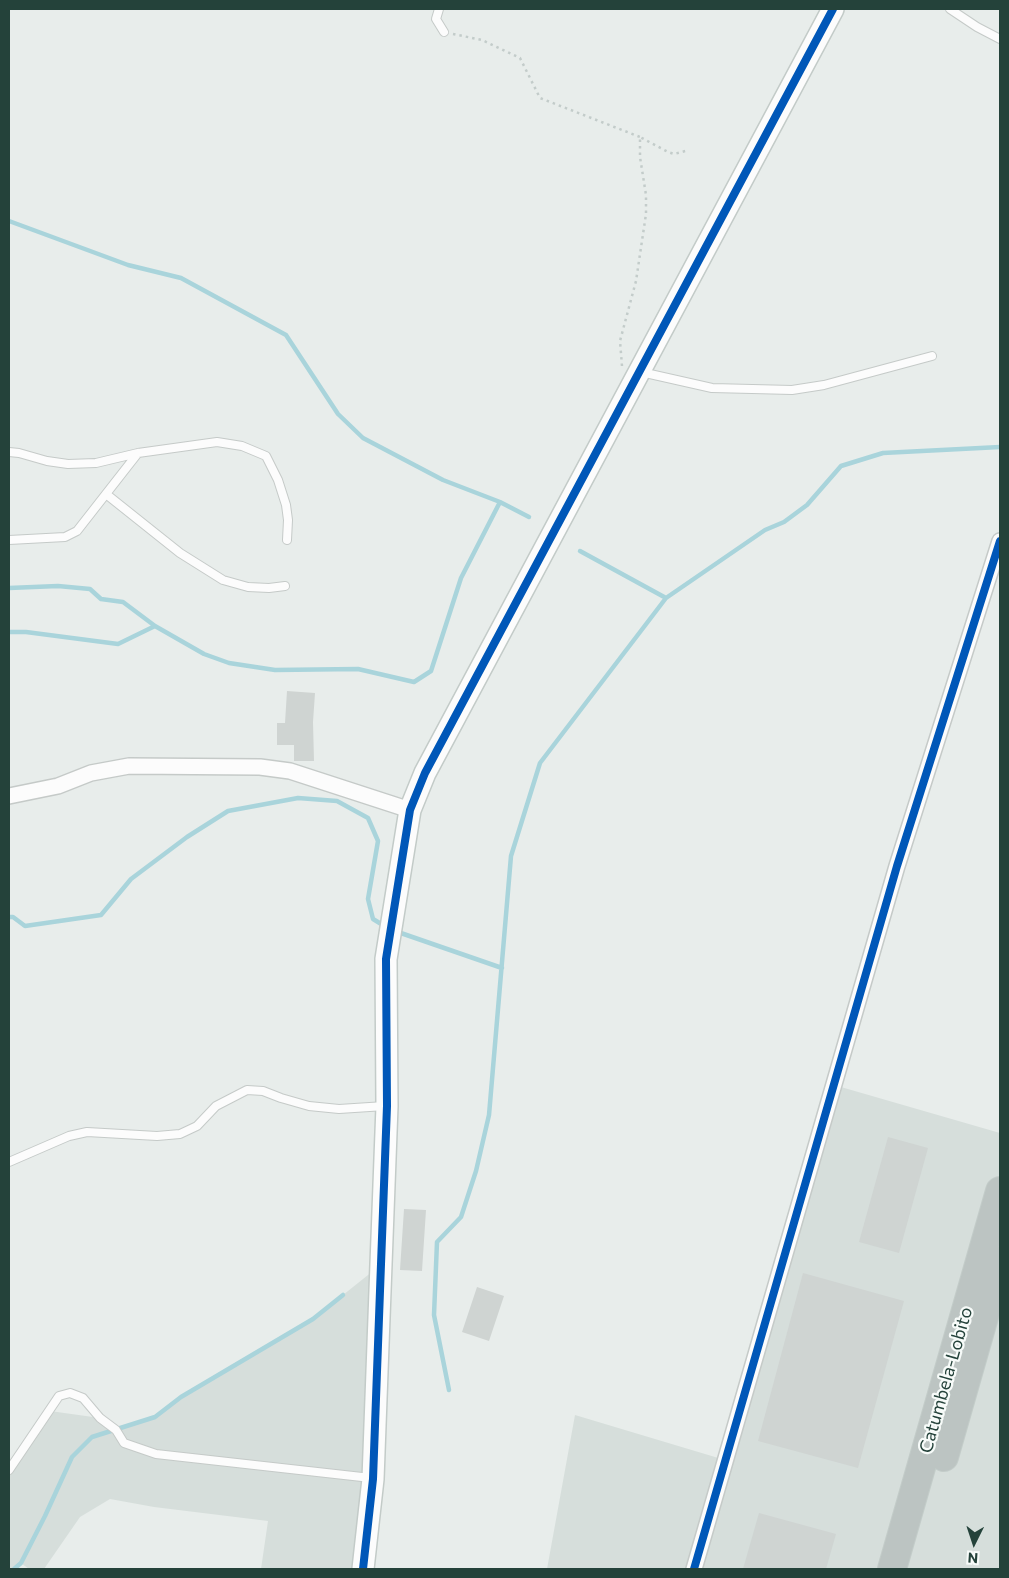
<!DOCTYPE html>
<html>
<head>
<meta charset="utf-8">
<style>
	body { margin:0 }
	#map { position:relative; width:1009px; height:1578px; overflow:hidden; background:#e8edeb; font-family:Commissioner,sans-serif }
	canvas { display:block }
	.frame { position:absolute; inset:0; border:10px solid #24423a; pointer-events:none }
	.north { position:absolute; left:949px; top:1518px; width:50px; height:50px; -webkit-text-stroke:4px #f7fbf9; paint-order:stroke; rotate:184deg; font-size:14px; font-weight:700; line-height:20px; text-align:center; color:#24423a }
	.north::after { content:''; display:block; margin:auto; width:18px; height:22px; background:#24423a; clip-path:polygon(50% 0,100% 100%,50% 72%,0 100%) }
</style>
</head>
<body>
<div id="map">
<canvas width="1009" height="1578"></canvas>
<div class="frame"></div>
<div class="north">N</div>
</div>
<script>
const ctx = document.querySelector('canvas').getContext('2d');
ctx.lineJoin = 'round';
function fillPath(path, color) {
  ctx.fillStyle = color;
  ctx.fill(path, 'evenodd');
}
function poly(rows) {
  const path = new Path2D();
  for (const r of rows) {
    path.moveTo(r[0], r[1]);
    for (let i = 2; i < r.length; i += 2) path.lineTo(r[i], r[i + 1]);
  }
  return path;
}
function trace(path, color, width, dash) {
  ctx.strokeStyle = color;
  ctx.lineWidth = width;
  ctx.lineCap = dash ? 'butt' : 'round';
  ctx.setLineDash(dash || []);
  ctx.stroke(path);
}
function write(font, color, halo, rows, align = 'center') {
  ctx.font = font + ' Commissioner,sans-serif';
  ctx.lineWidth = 4.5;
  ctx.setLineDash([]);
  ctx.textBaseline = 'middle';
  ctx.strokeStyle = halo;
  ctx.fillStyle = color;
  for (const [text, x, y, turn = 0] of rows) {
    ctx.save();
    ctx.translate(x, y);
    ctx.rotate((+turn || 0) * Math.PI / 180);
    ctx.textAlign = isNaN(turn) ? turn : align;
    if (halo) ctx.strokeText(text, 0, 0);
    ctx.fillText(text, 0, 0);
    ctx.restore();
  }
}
const built = poly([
	[834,1085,1000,1133,1000,1569,547,1569,575,1415,725,1460],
	[373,1271,362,1569,261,1569,268,1521,154,1507,110,1499,80,1517,44,1569,29,1569,21,1563,14,1569,9,1569,9,1470,50,1411,100,1418,116,1430,155,1417,181,1397,313,1319]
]);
const stream = poly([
	[9,221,128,265,181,278,286,335,338,414,363,438,443,480,500,502,529,517],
	[580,551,666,598],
	[9,588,58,586,90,589,101,599,123,602,155,626,204,654,229,663,275,670,358,669,414,682,431,671,461,578,500,502],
	[9,632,26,632,118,644,155,626],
	[9,917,13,917,25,926,101,915,131,879,187,837,228,811,298,798,337,801,368,818,378,841,368,899,373,919,386,927],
	[395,931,502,968],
	[449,1390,434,1315,437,1242,461,1217,476,1171,489,1115,511,856,540,763,666,598,765,530,784,522,807,505,841,466,883,453,1000,447],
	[14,1569,21,1563,45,1516,72,1457,92,1437,155,1417,181,1397,313,1319,343,1295]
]);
const building = poly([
	[287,691,315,693,313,722,314,761,294,761,294,745,277,745,277,723,285,723],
	[888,1137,928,1148,899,1253,859,1242],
	[404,1209,426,1210,422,1271,400,1270],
	[803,1273,904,1301,858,1468,758,1441],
	[477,1287,504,1296,489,1341,462,1332],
	[759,1513,836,1534,826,1569,743,1569]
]);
const path = poly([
	[453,34,482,40,520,58,540,98,640,137],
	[622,366,620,341,636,281,646,214,646,195,640,157,640,137,668,152,674,154,689,150]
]);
const lane = poly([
	[439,9,436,19,444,32],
	[950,9,977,27,1000,39],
	[641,372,712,388,792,390,824,385,932,356],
	[9,452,19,453,47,461,68,464,96,463,138,453,217,442,242,446,266,456,278,480,286,505,288,520,287,540],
	[106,494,180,553,223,580,248,587,269,588,285,586],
	[9,540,65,537,77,531,138,453],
	[9,1162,69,1136,87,1132,157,1136,180,1134,197,1126,216,1106,247,1090,263,1091,281,1098,309,1106,339,1109,385,1106],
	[9,1470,59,1396,70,1393,83,1398,100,1418,116,1430,124,1443,156,1454,371,1478]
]);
const street = poly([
	[9,796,58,786,91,773,129,766,260,767,290,771,410,810],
	[694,1569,897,866,1000,541]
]);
const secondary = poly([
	[363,1569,373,1479,381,1264,387,1106,386,959,410,810,425,773,833,9]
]);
const highway = poly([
	[944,1457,1000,1261],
	[892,1569,1000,1191]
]);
const cycleway = poly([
	[363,1569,373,1479,381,1264,387,1106,386,959,410,810,425,773,833,9],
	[694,1569,897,866,1000,541]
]);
const streetNames = [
	["Catumbela-Lobito",946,1380,-74]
];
fillPath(built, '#d6dedb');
trace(stream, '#a9d4db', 4.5);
fillPath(building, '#cfd4d2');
trace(lane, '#c5cac8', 10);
trace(street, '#c5cac8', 18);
trace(secondary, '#c3cbc8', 24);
trace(highway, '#c3ccc9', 30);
trace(path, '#c3ccca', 2.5, [2.5, 4]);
trace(lane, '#fcfcfc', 8);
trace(street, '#fcfcfc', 15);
trace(secondary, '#fcfcfc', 21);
trace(highway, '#bcc4c2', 28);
trace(cycleway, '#0057b8', 8);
write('18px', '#24423a', '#f7fbf9', streetNames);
</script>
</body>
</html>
